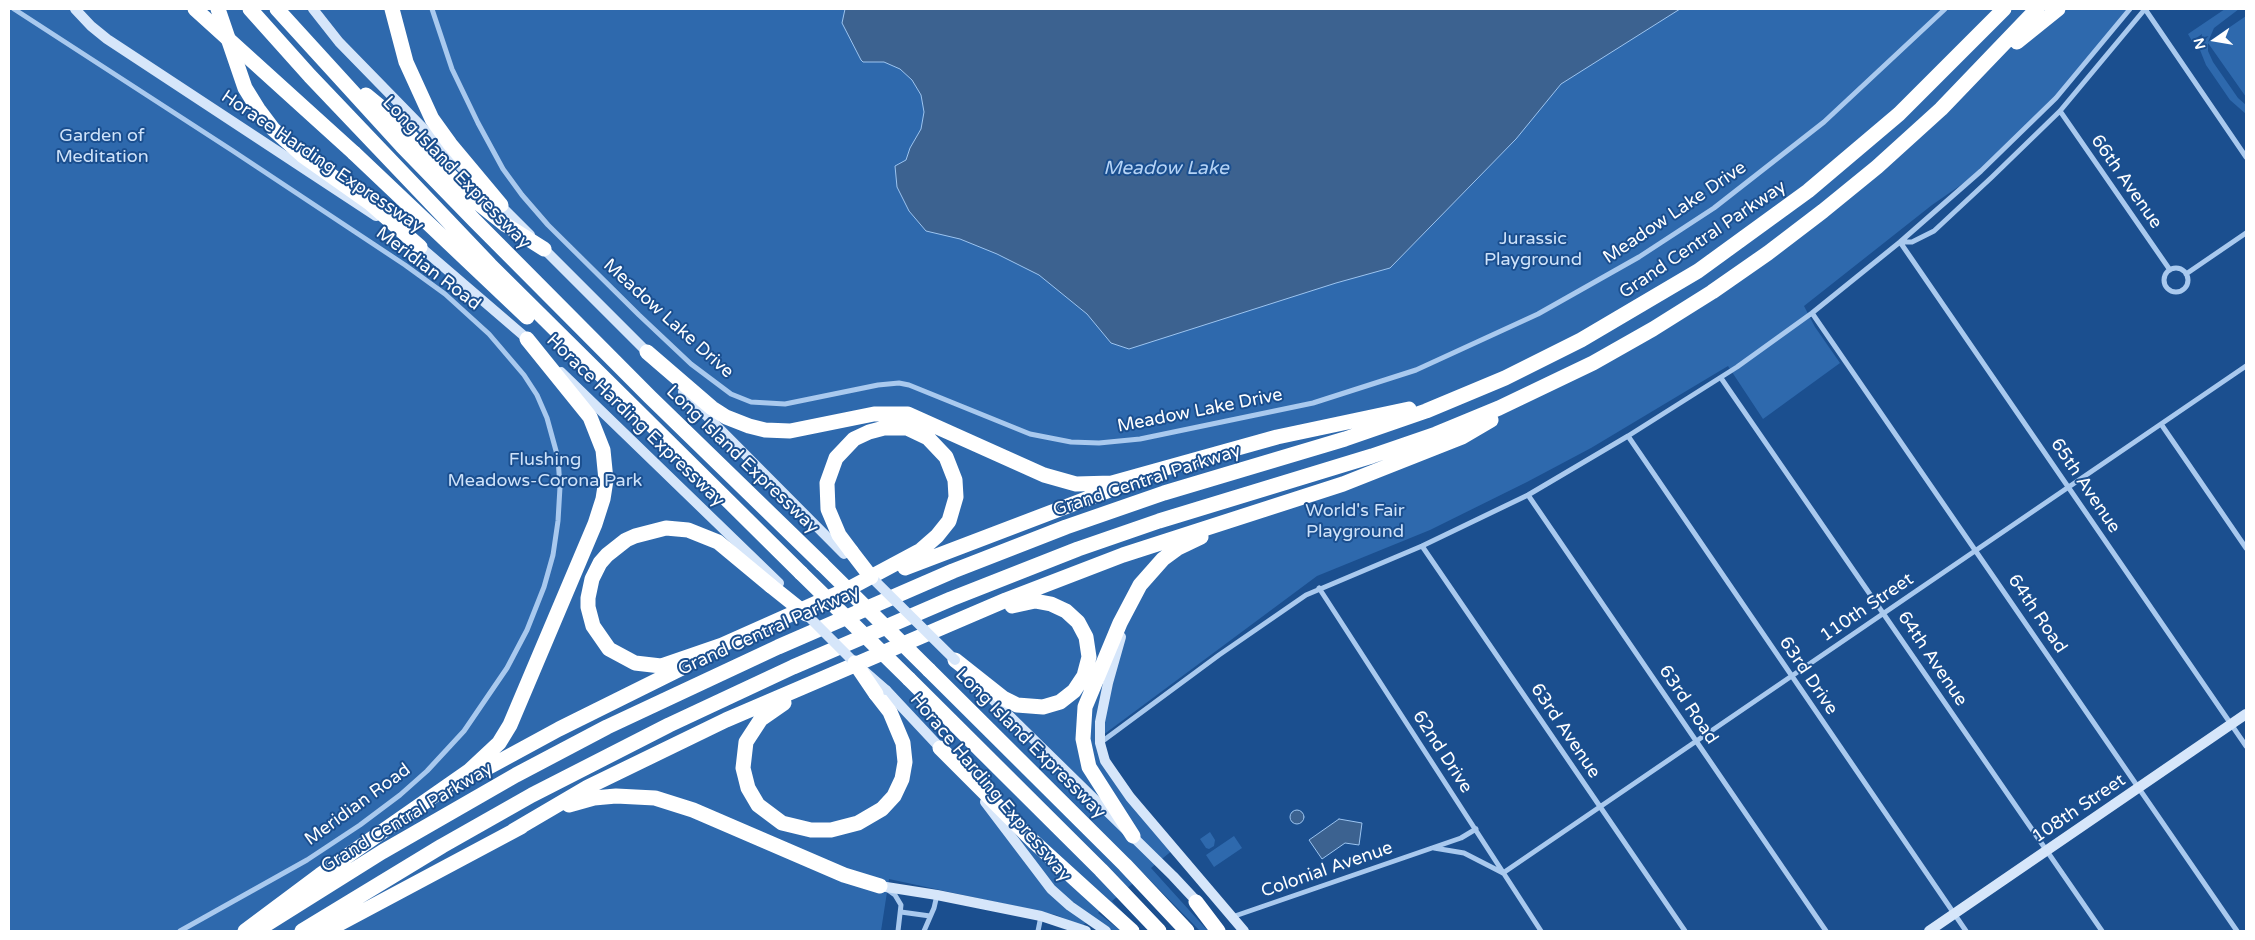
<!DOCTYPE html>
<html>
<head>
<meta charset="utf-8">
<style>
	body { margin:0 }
	#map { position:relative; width:2255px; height:940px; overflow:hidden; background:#1b4f8f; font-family:"Varela Round",sans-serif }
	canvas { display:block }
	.frame { position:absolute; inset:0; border:10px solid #fff; pointer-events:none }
	.north { position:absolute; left:2190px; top:15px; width:50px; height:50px; -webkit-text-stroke:4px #1b4f8f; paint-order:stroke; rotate:257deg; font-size:14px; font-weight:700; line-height:20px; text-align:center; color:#fff }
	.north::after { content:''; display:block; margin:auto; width:18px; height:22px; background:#fff; clip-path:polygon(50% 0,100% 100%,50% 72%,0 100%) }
</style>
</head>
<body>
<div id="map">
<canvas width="2255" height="940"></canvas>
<div class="frame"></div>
<div class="north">N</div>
</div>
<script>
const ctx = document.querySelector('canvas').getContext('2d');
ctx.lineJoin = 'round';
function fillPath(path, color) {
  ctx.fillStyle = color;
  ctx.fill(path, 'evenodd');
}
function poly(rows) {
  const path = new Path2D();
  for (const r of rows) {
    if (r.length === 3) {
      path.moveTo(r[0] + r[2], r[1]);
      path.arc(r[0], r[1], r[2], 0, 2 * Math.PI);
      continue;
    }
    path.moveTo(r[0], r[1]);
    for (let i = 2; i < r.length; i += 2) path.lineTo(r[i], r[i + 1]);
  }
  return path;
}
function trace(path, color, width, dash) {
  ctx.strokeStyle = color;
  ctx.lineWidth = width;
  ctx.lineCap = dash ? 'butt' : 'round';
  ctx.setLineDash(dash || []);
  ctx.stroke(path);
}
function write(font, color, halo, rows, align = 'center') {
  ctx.font = font + ' "Varela Round",sans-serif';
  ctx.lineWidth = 4;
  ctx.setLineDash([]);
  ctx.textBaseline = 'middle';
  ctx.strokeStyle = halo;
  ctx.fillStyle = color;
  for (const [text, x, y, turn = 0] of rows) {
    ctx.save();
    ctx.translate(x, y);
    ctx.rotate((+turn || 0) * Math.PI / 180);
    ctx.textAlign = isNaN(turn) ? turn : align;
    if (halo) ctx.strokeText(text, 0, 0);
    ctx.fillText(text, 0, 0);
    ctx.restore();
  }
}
const green = poly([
	[9,9,2130,9,2056,98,1981,171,1932,205,1804,306,1815,327,1840,363,1763,419,1728,366,1591,448,1527,482,1430,530,1317,576,1099,738,1130,797,1174,849,1151,868,1208,931,1200,931,1144,874,1112,901,1131,921,1108,904,1098,913,1121,931,1112,931,1092,918,1082,926,1056,915,889,879,881,931,9,931],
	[2225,9,2239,9,2214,28,2208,42,2246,16,2246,97,2208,43,2208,51,2213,62,2238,98,2246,105,2246,114,2230,100,2206,65,2200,50,2202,34,2192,41,2188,34],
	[1210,832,1215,840,1214,846,1209,849,1206,848,1200,839],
	[1234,836,1242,848,1214,867,1206,855]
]);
const water = poly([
	[845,9,1680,9,1561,84,1516,139,1390,268,1336,283,1129,349,1111,343,1087,314,1039,275,997,254,960,239,926,231,909,211,897,187,895,166,906,160,910,148,921,129,924,112,921,95,912,80,900,69,884,62,863,62,861,60,842,23,845,9],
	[1297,817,7],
	[1339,819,1362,823,1359,845,1345,843,1322,859,1309,840,1339,819]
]);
const street = poly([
	[14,9,233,151,405,265,445,294,489,334,524,375,537,395,547,418,558,458,560,487,558,521,553,555,544,587,527,630,507,668,464,731,427,771,400,795,360,825,307,860,180,931],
	[432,9,452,69,478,123,503,169,522,195,548,225,639,315,691,364,731,394,751,402,785,404,878,385,899,383,909,385,1030,434,1071,442,1099,443,1140,439,1313,403,1416,370,1538,314,1639,257,1714,208,1824,122,1945,9],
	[2145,9,2246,157],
	[2060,111,2170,270],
	[1900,242,2246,746],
	[1901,242,1912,242,1934,231,1992,177,2060,111,2145,9],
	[2176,280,12],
	[2186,274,2246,233],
	[1812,313,2237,931],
	[1721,378,2102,931],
	[2161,424,2246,548],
	[1628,436,1966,931],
	[1528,495,1826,931],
	[1422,546,1685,931],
	[1319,588,1541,931],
	[1100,743,1219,655,1306,595,1422,546,1528,495,1628,436,1737,367,1812,313,1900,242,1981,171,2056,98,2130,9],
	[1434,848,1464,853,1503,873],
	[1503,873,2246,366],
	[888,890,895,895,901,905,898,931],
	[901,912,930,916],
	[1232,917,1432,848,1461,838,1476,829],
	[924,931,934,908,937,895],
	[1038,931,1041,916]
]);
const secondary = poly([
	[75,9,91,26,107,39,376,216],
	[313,9,339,42,462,168],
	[496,201,530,235],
	[417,244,531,342],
	[540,245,650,355],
	[561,372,779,583],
	[683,392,844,554],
	[1121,637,1108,683,1100,722,1100,743,1105,761,1130,797,1244,931],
	[980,687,1173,876,1201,906],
	[886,690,944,752],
	[985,802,1051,889,1070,906,1106,931],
	[880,886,937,895,1041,916,1086,931],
	[1929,931,2246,714]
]);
const highway = poly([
	[218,9,245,88,258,109,273,129,302,155,370,203,420,247],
	[250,9,310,76,490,265,801,573],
	[277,9,402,146,474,220,650,397,822,564],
	[392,9,406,62,432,119,450,144,501,205],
	[2017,42,2058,9],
	[366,95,383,109,477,202,506,225,544,249],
	[354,153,527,317],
	[647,352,712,408,726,417,749,426,765,430,790,431,874,414,908,414,1044,475,1076,484,1112,483,1277,437,1409,409],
	[905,568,1115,488],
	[771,586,718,542,688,530,666,528,635,536,626,540,607,555,600,563,592,579,588,598,588,607,593,626,609,649,635,663,661,666,722,645,850,588,921,550,937,536,949,521,956,497,955,480,946,457,928,438,907,428,884,428,869,432,854,439,836,458,827,483,828,509,839,535,851,551],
	[955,660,1003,698,1017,705,1043,707,1060,702,1074,691,1084,676,1089,657,1086,637,1078,622,1066,611,1051,604,1035,601,1012,606],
	[929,670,1125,865,1187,931],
	[909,679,1101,870,1159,931],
	[784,703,761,719,746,742,743,768,748,788,758,805,782,823,811,830,831,830,858,823,882,809,894,796,902,779,905,762,903,743,890,712,876,694],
	[940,748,1034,842,1132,931],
	[478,773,559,729,686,666],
	[569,805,594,798,616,796,655,798,693,810,844,875,880,886],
	[513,831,588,787,726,720,1006,600,1123,555,1343,484,1462,437,1491,420],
	[1133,836,1089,767,1083,739,1085,707,1120,623,1140,585,1163,559,1178,548,1201,537],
	[1196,902,1218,931],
	[245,931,320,875,469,771,499,743,510,725,595,524,603,499,606,480,603,450,590,417,527,339],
	[256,931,382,852,516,775,607,727,778,647,953,571,1066,527,1164,493,1345,439,1426,411,1505,378,1581,340,1698,271,1808,191,1899,114,2004,9],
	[302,931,442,846,532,795,669,725,793,667,951,599,1078,549,1159,521,1372,456,1436,434,1499,408,1593,363,1653,329,1712,292,1768,253,1823,211,1877,167,1941,109,2037,9],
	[326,931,521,827]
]);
const secondaryBridge = poly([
	[867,573,955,660],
	[802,610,855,663,886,690]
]);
const highwayBridge = poly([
	[195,9,354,153],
	[851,551,871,577],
	[822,564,929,670],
	[801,573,909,679],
	[771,586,806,614],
	[855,663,876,694]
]);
const parkNames = [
	["Garden of",102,136],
	["Meditation",102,157],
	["Jurassic",1533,239],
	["Playground",1533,260],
	["Flushing",545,460],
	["Meadows-Corona Park",545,481],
	["World's Fair",1355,511],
	["Playground",1355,532]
];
const streetNames = [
	["Horace Harding Expressway",322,162,34],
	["Long Island Expressway",456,173,46],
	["66th Avenue",2126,182,55],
	["Meadow Lake Drive",1675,213,-34],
	["Grand Central Parkway",1703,240,-34],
	["Meridian Road",428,269,37],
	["Meadow Lake Drive",668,319,42],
	["Meadow Lake Drive",1200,411,-11],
	["Horace Harding Expressway",635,421,44],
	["Long Island Expressway",742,460,44],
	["Grand Central Parkway",1147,481,-18],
	["65th Avenue",2085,486,56],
	["110th Street",1867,608,-34],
	["64th Road",2037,614,56],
	["Grand Central Parkway",769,631,-24],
	["64th Avenue",1932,659,56],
	["63rd Drive",1808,676,56],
	["63rd Road",1688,705,56],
	["63rd Avenue",1565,731,56],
	["Long Island Expressway",1030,744,45],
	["62nd Drive",1442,752,57],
	["Horace Harding Expressway",990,788,50],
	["Meridian Road",358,805,-36],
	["108th Street",2079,809,-34],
	["Grand Central Parkway",407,818,-31],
	["Colonial Avenue",1327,870,-19]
];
const waterNames = [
	["Meadow Lake",1166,169]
];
fillPath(green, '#2e69ad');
fillPath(water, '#3c6290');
trace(water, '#9cc4f0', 1);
trace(street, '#a9c9ee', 5);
trace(secondary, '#d6e6fa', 10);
trace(highway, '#fff', 15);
trace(secondaryBridge, '#d6e6fa', 10);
trace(highwayBridge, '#fff', 15);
write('18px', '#cfe3fa', '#1b4f8f', parkNames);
write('18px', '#fff', '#1b4f8f', streetNames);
write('italic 19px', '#b5d3f5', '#1b4f8f', waterNames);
</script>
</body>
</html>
